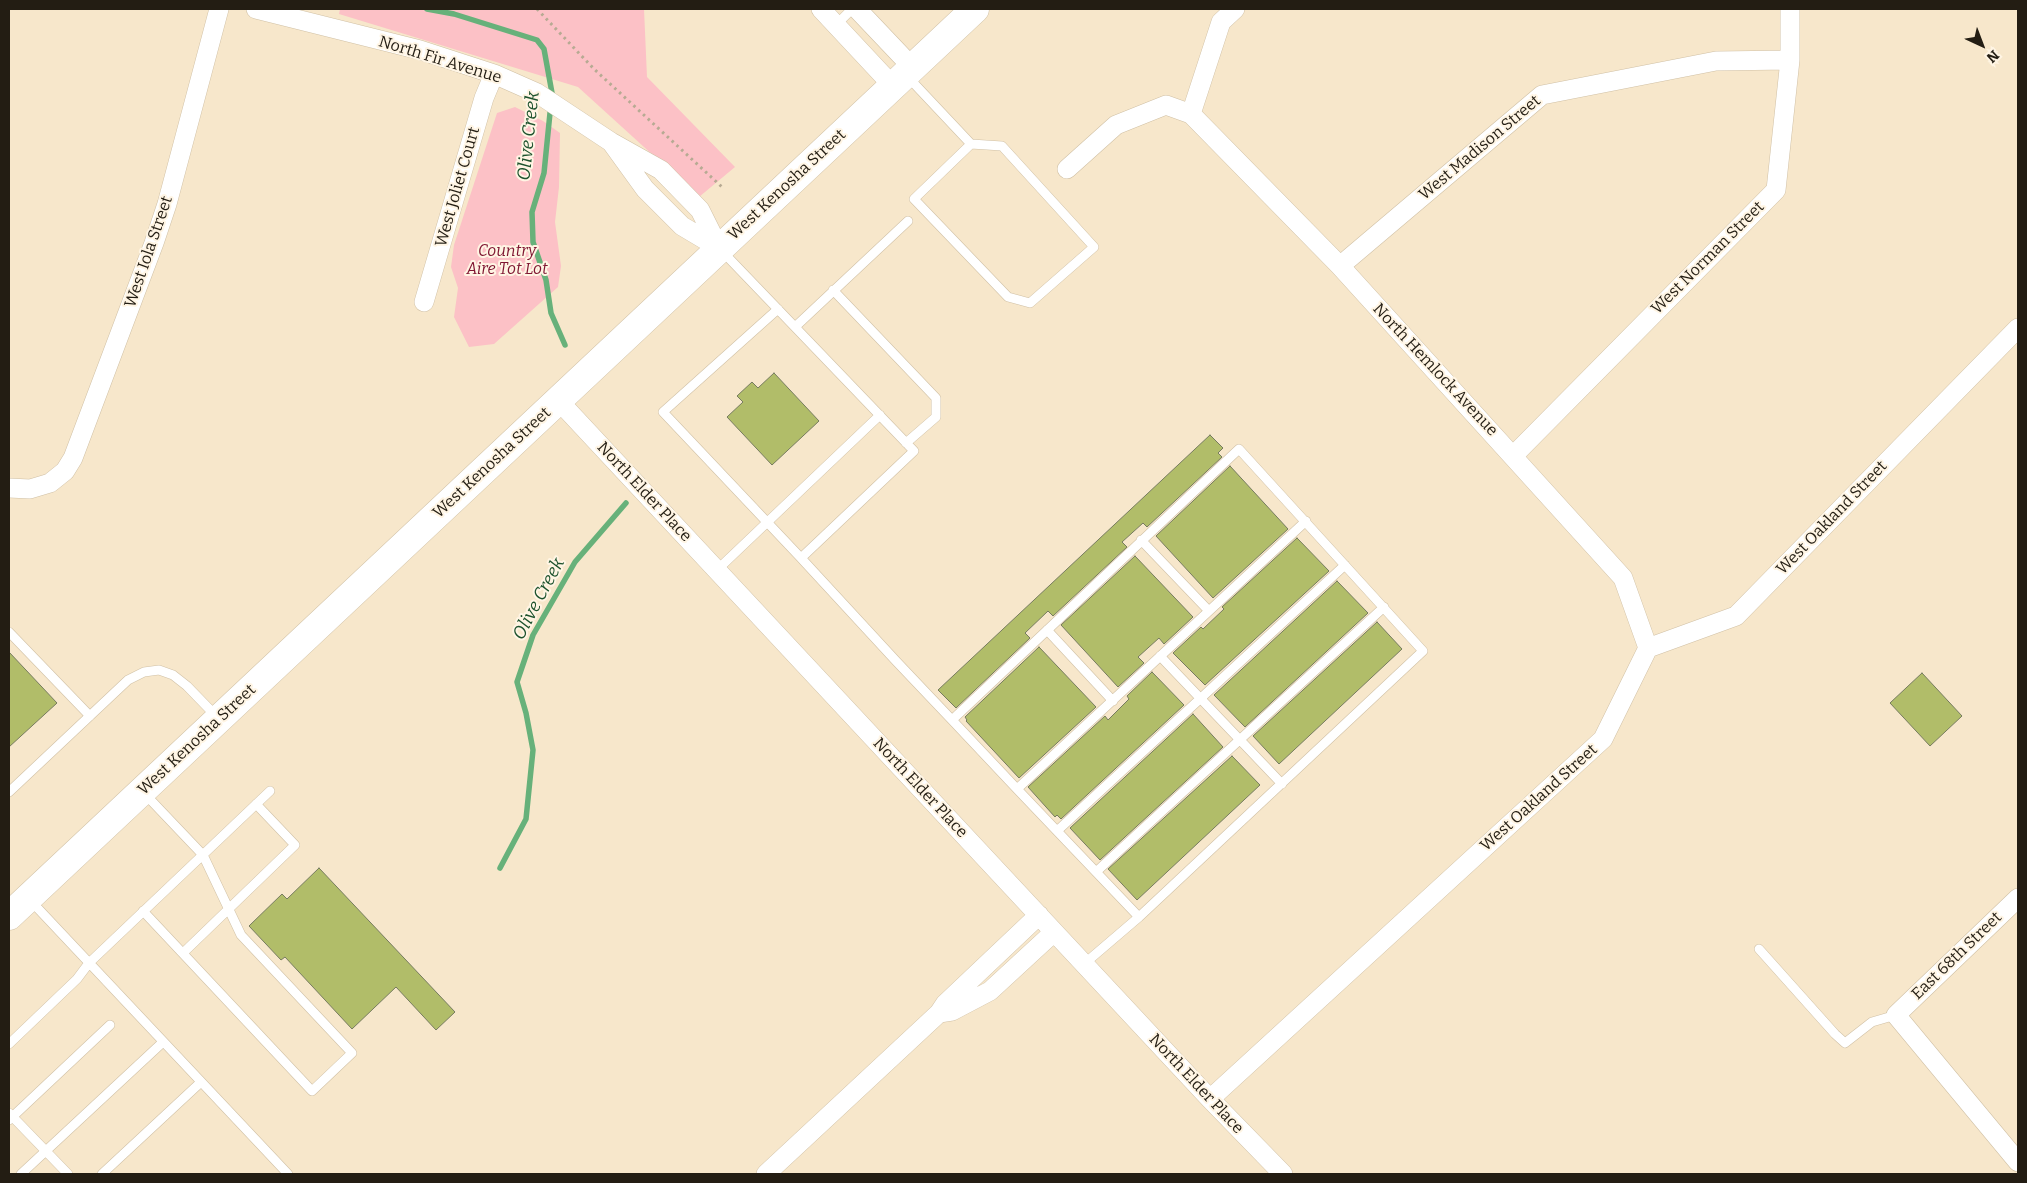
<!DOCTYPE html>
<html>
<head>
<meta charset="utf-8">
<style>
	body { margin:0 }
	#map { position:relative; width:2027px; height:1183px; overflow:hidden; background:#f7e7cb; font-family:Bitter,serif }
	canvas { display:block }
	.frame { position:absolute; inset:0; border:10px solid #231d13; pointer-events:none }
	.north { position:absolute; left:1957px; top:20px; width:50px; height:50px; -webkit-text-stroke:4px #fff5e4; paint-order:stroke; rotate:137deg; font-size:14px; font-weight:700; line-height:20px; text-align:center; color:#231d13 }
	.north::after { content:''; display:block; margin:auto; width:18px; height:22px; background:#231d13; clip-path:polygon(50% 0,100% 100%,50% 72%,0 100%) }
</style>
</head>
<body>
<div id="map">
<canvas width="2027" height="1183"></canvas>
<div class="frame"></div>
<div class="north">N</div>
</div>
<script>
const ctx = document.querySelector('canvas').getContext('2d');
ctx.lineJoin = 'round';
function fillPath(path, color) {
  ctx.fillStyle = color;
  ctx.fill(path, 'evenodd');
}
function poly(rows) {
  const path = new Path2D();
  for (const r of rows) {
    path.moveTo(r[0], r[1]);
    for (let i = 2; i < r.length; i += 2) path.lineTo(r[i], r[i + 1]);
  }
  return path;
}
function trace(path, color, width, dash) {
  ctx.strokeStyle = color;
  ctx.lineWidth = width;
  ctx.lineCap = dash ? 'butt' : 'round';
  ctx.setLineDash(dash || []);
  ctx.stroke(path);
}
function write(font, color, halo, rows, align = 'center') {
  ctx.font = font + ' Bitter,serif';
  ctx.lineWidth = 4;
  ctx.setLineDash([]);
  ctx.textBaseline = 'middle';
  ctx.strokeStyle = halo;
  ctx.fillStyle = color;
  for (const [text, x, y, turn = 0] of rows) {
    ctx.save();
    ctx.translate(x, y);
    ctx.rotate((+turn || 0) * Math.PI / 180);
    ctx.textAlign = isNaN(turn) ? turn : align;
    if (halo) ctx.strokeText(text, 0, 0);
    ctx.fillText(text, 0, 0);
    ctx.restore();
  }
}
const green = poly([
	[340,9,644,9,647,77,735,167,699,197,578,87,339,14],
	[515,107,543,121,560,133,559,187,555,222,561,266,558,287,494,344,469,347,454,317,458,288,451,267,454,245,497,113]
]);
const stream = poly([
	[427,9,454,14,537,40,544,49,552,93,544,173,532,212,533,242,546,280,551,313,565,345],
	[500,868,526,819,533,750,526,713,517,682,533,635,575,562,626,503]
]);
const building = poly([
	[774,373,819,421,772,465,727,417,743,402,737,396,752,382,758,388,774,373],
	[1210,435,1223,448,1218,453,1222,457,1147,527,1143,523,1122,542,1127,547,1053,616,1048,611,1025,633,1030,638,956,708,938,690,1210,435],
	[1230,466,1288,529,1213,598,1156,536,1230,466],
	[1297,538,1329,571,1205,685,1173,653,1201,627,1203,629,1224,609,1222,607,1297,538],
	[1135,556,1193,617,1164,644,1159,638,1138,657,1144,663,1118,687,1061,625,1135,556],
	[1337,581,1368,613,1245,727,1214,695,1337,581],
	[1377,622,1402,649,1279,764,1253,736,1377,622],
	[1039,647,1096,707,1019,778,966,721,967,720,965,717,1039,647],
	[9,652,57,703,9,747,9,652],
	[1152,672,1184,705,1061,819,1057,815,1055,817,1028,787,1105,716,1108,720,1129,699,1127,696,1152,672],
	[1922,673,1962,716,1930,746,1890,703,1922,673],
	[1193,714,1223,747,1100,860,1070,828,1193,714],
	[1232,756,1260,785,1137,900,1108,869,1232,756],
	[319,868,455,1012,436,1030,396,987,352,1029,285,957,281,960,249,926,282,894,287,899,319,868]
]);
const path = poly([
	[537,9,594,69,722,187]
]);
const service = poly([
	[836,25,852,9],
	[907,76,971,144,914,199,1008,297,1030,303,1094,247,1002,146,971,144],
	[721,250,914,451,801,558,896,661,952,720,1017,789,1057,831,1139,917,1423,651,1239,449,952,720],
	[833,290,936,398,936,417,906,443],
	[778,309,663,412,801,558],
	[795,327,908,221],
	[1141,540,1209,611],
	[717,570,880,415],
	[1047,630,1113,701],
	[9,632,90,716],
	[1160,656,1282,784],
	[1017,789,1306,521],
	[9,792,128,680,144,672,159,670,173,675,187,686,217,717],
	[1057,831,1345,565],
	[1096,872,1384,607],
	[30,900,288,1174],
	[143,911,312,1091,352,1053,241,935,203,855,144,793],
	[1759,949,1835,1034,1845,1043,1872,1022,1896,1015],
	[183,953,295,845,256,804],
	[1084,964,1139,917],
	[9,1044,77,979,89,963,270,791],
	[9,1113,68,1174],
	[9,1120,110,1025],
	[21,1174,163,1042],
	[102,1174,201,1082]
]);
const minor = poly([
	[256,9,420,50,494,74,537,93,611,142],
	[821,9,892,85],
	[857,9,912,67],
	[1191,114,1340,266,1623,578,1648,648],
	[611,142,661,170,700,210,719,248,682,226,645,189,611,142],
	[1067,169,1116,125,1166,105,1191,114,1221,22,1235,9],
	[1340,266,1542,95,1716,61,1790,60],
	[424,302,484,98,494,74],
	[558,400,1210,1099,1283,1174],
	[1514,455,1776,190,1790,60,1790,9],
	[9,488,30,489,50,483,65,471,73,458,154,243,167,204,219,9],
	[2018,898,1896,1015,2018,1162],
	[939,1013,952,1011,990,991,1054,932],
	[1210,1099,1603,739,1648,648,1736,616,2018,328],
	[766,1174,939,1013,945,1004,1039,915]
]);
const primary = poly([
	[9,916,975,9]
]);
const streetNames = [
	["North Fir Avenue",440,60,17],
	["West Madison Street",1480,148,-40],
	["West Kenosha Street",787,185,-43],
	["West Joliet Court",458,187,-74],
	["West Iola Street",149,252,-71],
	["West Norman Street",1708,258,-45],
	["North Hemlock Avenue",1435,370,47],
	["West Kenosha Street",492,463,-43],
	["North Elder Place",644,492,47],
	["West Oakland Street",1832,518,-46],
	["West Kenosha Street",197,740,-43],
	["North Elder Place",920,788,47],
	["West Oakland Street",1539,798,-42],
	["East 68th Street",1957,956,-44],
	["North Elder Place",1196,1084,47]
];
const parkNames = [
	["Country",507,252],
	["Aire Tot Lot",507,270]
];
const waterNames = [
	["Olive Creek",529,136,-84],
	["Olive Creek",539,599,-62]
];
fillPath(green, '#fcc1c6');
trace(stream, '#67b17a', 5.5);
fillPath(building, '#b1bd69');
trace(building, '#767b5f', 1);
trace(service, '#d0c0a5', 10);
trace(minor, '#d0c0a5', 20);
trace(primary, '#d0c0a5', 29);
trace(path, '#b7aa93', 3, [2.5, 4]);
trace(service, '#fff', 9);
trace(minor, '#fff', 19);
trace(primary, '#fff', 28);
write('16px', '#231d13', '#fff5e4', streetNames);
write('italic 16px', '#7f1531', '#fff5e4', parkNames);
write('italic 18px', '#1d522d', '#fff5e4', waterNames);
</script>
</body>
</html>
